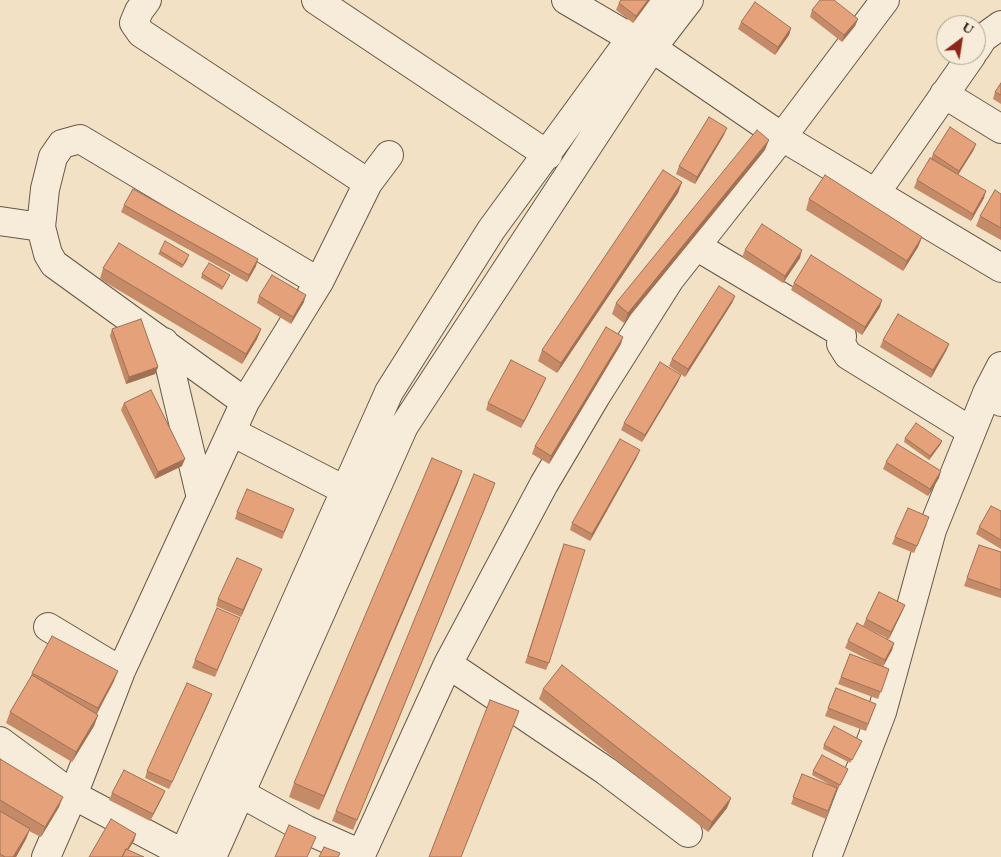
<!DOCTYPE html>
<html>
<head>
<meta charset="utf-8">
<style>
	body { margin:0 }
	#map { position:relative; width:1001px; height:857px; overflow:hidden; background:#f2e1c4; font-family:"EB Garamond",serif }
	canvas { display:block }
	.north { position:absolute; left:936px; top:15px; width:50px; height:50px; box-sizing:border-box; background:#f7ecd9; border:1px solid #ab9e8e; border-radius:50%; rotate:31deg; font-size:14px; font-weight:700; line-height:20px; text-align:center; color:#392a1e }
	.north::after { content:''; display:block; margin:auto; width:18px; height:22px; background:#8f2418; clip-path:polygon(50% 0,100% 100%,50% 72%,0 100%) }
</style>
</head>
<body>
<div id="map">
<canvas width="1001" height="857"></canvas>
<div class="north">U</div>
</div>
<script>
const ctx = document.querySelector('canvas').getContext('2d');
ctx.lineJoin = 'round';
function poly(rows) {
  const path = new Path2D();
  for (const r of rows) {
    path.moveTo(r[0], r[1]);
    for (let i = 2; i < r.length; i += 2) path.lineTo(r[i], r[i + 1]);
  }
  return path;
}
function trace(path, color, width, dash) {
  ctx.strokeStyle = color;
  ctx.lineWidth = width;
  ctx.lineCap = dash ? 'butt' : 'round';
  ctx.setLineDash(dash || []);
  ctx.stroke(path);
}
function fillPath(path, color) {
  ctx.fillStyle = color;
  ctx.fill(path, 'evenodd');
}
const street = poly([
	[147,0,139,11,134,23,141,33,368,183],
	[316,0,548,155],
	[566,0,631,38,652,48,782,137,1001,268],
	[976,49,983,38,1001,25],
	[944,94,1001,129],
	[875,194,972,55],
	[0,221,41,227],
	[696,246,837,330,842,336,841,344,848,355,971,431],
	[164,342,201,498],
	[1001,366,987,393,1001,402],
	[245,402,54,264,48,254,41,227,45,189,53,157,62,144,80,139,319,282],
	[232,432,362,499],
	[48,627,121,671],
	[448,664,606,771,688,833],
	[0,741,73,795,190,857],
	[224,784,307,830,361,854],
	[46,857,73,795,121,671,245,402,319,282,368,183,389,155],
	[182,857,389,392,491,230,659,0],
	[212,857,404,426,652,48,689,0],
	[360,857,448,664,544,484,596,396,670,279,782,137,885,0],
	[827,857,882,712,932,530,987,393]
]);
const wall = poly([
	[621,0,650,0,633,23,616,10,619,3],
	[812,10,858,19,855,26,842,42,810,17],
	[741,22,791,28,789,35,775,55,738,29],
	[1001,83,1001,104,993,99,995,92],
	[724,135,695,184,676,174,679,166],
	[976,144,973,151,958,175,984,198,971,221,914,188,917,180,931,159,933,154],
	[765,150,624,323,612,314,616,303],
	[682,182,678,193,557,373,538,361,542,350],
	[1001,194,1001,240,976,226,980,216],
	[809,199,922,237,918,247,903,271,806,210],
	[124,205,256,266,247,282,121,212],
	[745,250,800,258,783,283,742,257],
	[160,251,188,259,182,268,158,254],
	[103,268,261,329,257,339,242,364,100,279],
	[202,274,230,275,222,290,201,278],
	[794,283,880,307,862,335,791,290],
	[259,296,304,302,291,324,257,303],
	[735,296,732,303,685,377,669,366,672,359],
	[112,329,158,367,155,374,126,384,110,336],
	[883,340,949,344,946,351,931,378,880,347],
	[621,344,549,464,532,454,535,446],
	[681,375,678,382,642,442,621,430,624,423],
	[543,385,521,428,486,410,488,403],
	[124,403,182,466,155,479,121,410],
	[905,438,942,441,940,445,929,460,904,442],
	[637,457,590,541,570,530,572,523],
	[886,462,939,478,928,496,883,469],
	[462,471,457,485,319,810,289,797,294,783],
	[495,483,353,830,332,821,336,811],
	[294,509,282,539,235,519,237,512],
	[1001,511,1001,549,976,534,979,527],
	[927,524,914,553,892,544,895,537],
	[979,545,1001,552,1001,598,964,586],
	[561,551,549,663,546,670,525,663],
	[259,576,241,617,216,606,218,599],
	[905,605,902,612,889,639,863,626,866,619],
	[237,625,215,677,192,668,195,660],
	[848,641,894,643,892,650,883,666,889,669,878,699,838,684,850,654,875,663,845,648],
	[32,673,114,681,97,714,98,715,94,726,72,762,6,723,10,712,31,677],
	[836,688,876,704,866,731,825,716],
	[543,689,731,798,727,808,708,832,539,699],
	[209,702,169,789,145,778,147,771],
	[861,744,850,763,823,749,824,745],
	[0,759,59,807,41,837,29,831,26,839,16,857,0,857],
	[848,769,838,789,837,788,826,819,791,804,802,774,836,788,812,775,813,771],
	[165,791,162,798,150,821,109,800,112,793]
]);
const shadedWall = poly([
	[648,0,650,0,633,23,636,16],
	[858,19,855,26,842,42,844,35],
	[791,28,789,35,775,55,778,47],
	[727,128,724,135,695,184,697,177],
	[769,140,765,150,624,323,628,313],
	[976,144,973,151,956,178,959,171],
	[682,182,678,193,557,373,561,363],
	[986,191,984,198,971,221,973,214],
	[922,237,918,247,903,271,907,261],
	[802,250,800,258,783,283,785,276],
	[258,259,256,266,247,282,249,275],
	[306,295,304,302,291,324,293,317],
	[735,296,732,303,685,377,688,369],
	[882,300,880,307,862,335,865,327],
	[261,329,257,339,242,364,246,354],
	[623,337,621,344,549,464,551,456],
	[949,344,946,351,931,378,933,370],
	[158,367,155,374,126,384,129,377],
	[681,375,678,382,642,442,645,435],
	[546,378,543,385,521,428,524,421],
	[942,441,940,445,929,460,930,456],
	[640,450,637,457,590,541,592,534],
	[185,459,182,466,155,479,158,472],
	[462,471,457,485,319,810,324,796],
	[941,471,939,478,928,496,930,489],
	[495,483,491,494,353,830,357,820],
	[262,569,259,576,241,617,243,610],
	[905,605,902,612,889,639,891,632],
	[894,643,892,650,883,667,885,660],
	[118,671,114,681,94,718,98,708],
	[212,694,209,702,169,789,172,782],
	[98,715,94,726,72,762,76,752],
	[165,791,162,798,150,821,153,814],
	[63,797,59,807,41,837,45,827],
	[731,798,727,808,708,832,712,822],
	[30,829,26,839,16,857,13,857],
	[136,834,134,841,124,857,123,857]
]);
const building = poly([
	[621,0,648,0,636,16,619,3,621,0],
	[820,0,834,0,858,19,844,35,812,10,820,0],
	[755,2,791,28,778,47,741,22,755,2],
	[1001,83,1001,95,995,92,1001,83],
	[709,117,727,128,697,177,679,166,709,117],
	[950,127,976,144,959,171,933,154,950,127],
	[757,130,769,140,628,313,616,303,757,130],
	[930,158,986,191,973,214,917,180,930,158],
	[663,170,682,182,561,363,542,350,663,170],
	[825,175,922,237,907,261,809,199,825,175],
	[133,189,258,259,249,275,124,205,133,189],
	[995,190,1001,194,1001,228,980,216,995,190],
	[762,224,802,250,785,276,745,250,762,224],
	[165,241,189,255,183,265,160,251,165,241],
	[119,243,261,329,246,354,103,268,119,243],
	[811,255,882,300,865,327,794,283,811,255],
	[209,263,230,275,223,287,202,274,209,263],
	[272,275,306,295,293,317,259,296,272,275],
	[719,286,735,296,688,369,672,359,719,286],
	[898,314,949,344,933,370,883,340,898,314],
	[141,319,158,367,129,377,112,329,141,319],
	[606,327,623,337,551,456,535,446,606,327],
	[511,360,546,378,524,421,488,403,511,360],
	[660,362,681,375,645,435,624,423,660,362],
	[151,390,185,459,158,472,124,403,151,390],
	[916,423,942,441,930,456,905,438,916,423],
	[620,439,640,450,592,534,572,523,620,439],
	[897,444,941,471,930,489,886,462,897,444],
	[432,458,462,471,324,796,294,783,432,458],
	[474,474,495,483,357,820,336,811,474,474],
	[247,489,294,509,284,532,237,512,247,489],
	[991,506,1001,511,1001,540,979,527,991,506],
	[908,508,929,517,917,546,895,537,908,508],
	[564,544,585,550,549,663,528,656,564,544],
	[979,545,1001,552,1001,590,967,578,979,545],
	[237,558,262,569,243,610,218,599,237,558],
	[879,592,905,605,891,632,866,619,879,592],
	[217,608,240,618,217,670,195,660,217,608],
	[857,623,894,643,885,660,848,641,857,623],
	[52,636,118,671,98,708,32,673,52,636],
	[850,654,889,669,881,692,841,677,850,654],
	[562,665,731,798,712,822,543,689,562,665],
	[32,675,98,715,76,752,10,712,32,675],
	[187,683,212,694,172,782,147,771,187,683],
	[836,688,876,704,868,724,828,708,836,688],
	[490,700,519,711,461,857,429,857,490,700],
	[834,726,862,741,852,760,824,745,834,726],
	[822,755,848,769,840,785,813,771,822,755],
	[0,759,63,797,45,827,0,800,0,759],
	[124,770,165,791,153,814,112,793,124,770],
	[802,774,837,788,828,811,793,797,802,774],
	[0,811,30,829,13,857,5,857,0,854,0,811],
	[111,819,136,834,127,850,126,849,122,857,89,857,111,819],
	[289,825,316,837,307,857,275,857,289,825],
	[324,847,340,853,338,857,319,857,324,847],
	[126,849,144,857,122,857,126,849]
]);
trace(street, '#675848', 30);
trace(street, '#f7ecd9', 28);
fillPath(wall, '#c58a68');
fillPath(shadedWall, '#a07155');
fillPath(building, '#e5a179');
trace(building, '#a07155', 1);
</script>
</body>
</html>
